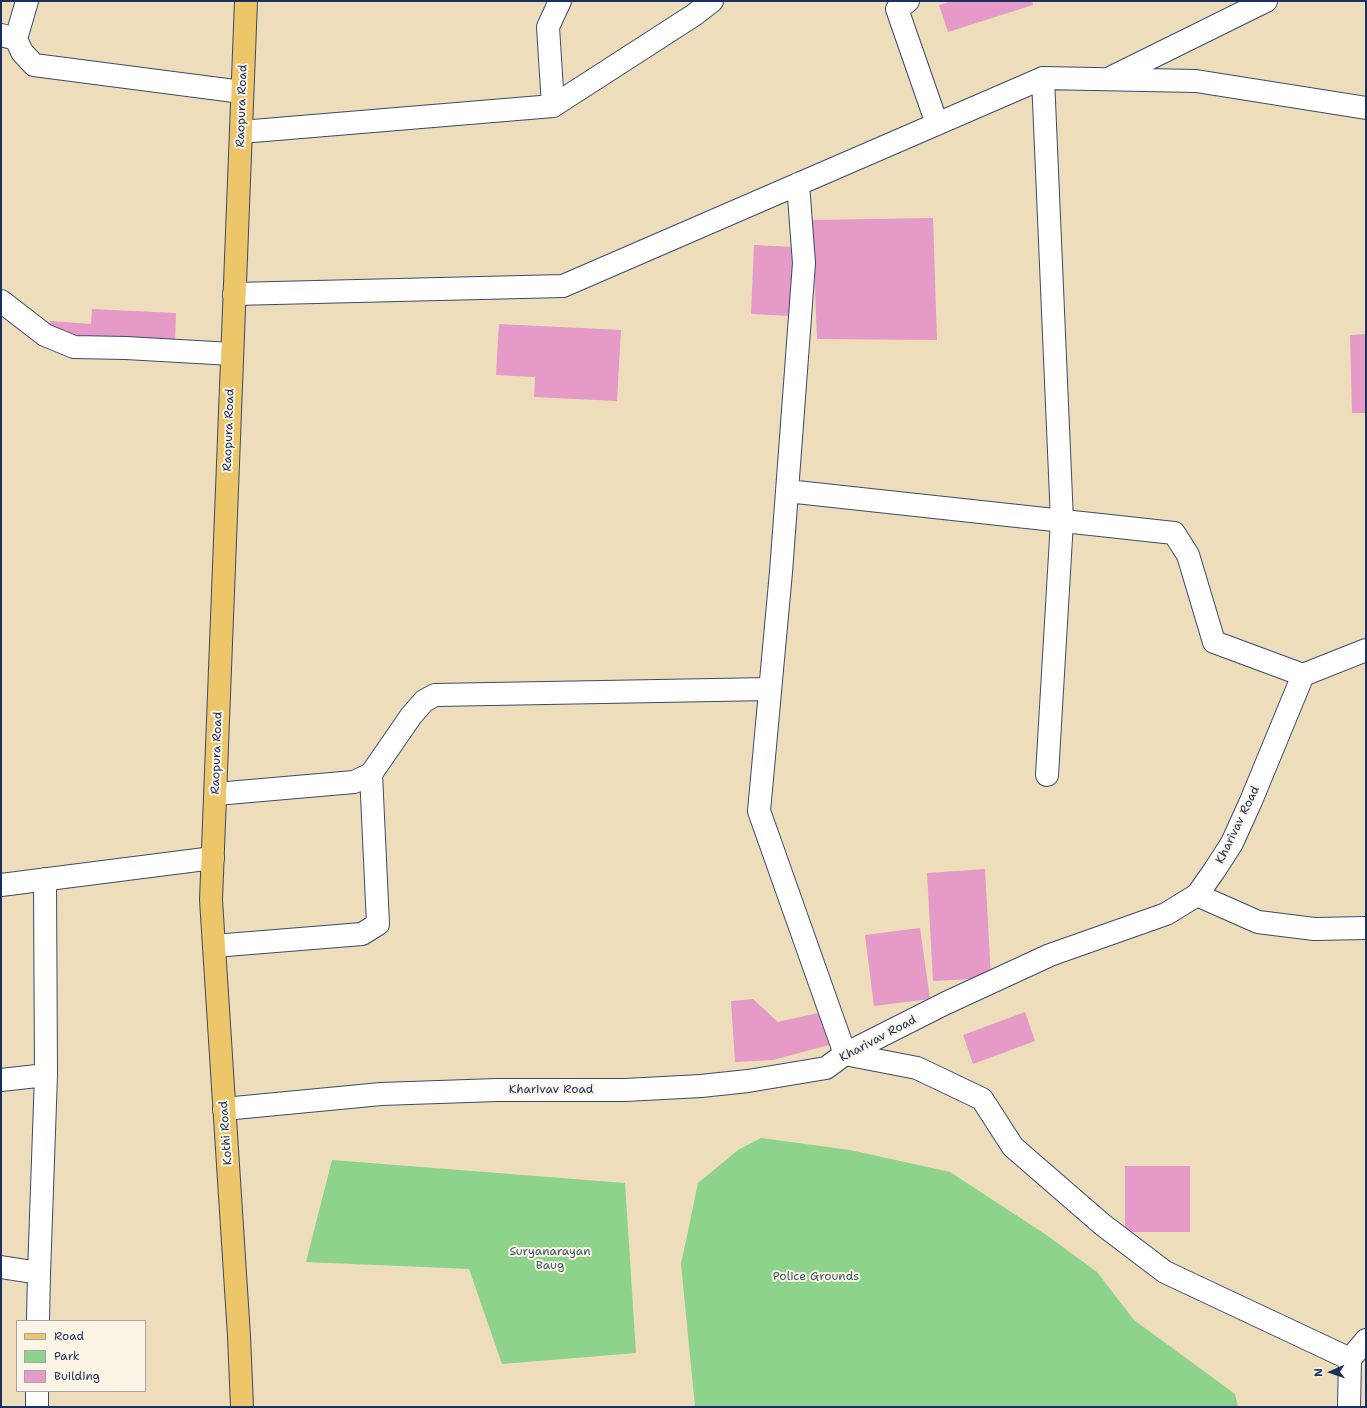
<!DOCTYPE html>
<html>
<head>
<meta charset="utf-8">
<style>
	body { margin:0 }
	#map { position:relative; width:1367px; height:1408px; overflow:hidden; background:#edb; font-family:"Shantell Sans",sans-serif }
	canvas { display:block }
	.frame { position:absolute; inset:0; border:2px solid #1b2f5e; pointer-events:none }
	.legend { position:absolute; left:16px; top:1320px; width:130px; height:72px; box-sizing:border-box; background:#fcf5e5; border:1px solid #a2a6af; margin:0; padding:5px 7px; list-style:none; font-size:12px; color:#1b2f5e }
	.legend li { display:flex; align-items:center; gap:8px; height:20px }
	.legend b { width:20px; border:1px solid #a2a6af }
	.north { position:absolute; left:1311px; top:1352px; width:40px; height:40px; -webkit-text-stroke:3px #fcf5e5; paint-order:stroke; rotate:268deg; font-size:11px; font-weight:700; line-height:16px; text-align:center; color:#1b2f5e }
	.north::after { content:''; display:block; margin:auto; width:14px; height:18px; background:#1b2f5e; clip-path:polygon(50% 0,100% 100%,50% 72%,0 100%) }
</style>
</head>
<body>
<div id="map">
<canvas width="1367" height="1408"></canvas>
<div class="frame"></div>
<ul class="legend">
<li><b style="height:5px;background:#ecc669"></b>Road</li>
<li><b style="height:11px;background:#8ed38c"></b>Park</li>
<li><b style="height:11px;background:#e59ac8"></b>Building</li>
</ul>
<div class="north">N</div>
</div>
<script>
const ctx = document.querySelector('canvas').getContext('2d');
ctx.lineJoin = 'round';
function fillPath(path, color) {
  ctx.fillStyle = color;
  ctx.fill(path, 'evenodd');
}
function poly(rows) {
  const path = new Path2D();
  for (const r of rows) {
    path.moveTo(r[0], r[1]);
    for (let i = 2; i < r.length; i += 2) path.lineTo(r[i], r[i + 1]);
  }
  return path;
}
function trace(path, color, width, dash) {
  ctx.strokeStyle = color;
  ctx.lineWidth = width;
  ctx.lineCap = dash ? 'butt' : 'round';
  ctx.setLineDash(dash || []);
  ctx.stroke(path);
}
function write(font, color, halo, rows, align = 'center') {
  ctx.font = font + ' "Shantell Sans",sans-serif';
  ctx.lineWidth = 4;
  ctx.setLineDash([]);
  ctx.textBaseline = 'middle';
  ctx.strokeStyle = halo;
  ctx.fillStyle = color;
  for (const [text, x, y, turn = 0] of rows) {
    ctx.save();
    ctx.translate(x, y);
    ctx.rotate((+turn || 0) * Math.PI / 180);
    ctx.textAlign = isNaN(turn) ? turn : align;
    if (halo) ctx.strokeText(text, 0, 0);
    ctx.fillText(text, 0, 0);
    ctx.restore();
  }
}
const green = poly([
	[761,1138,850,1150,950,1172,1045,1234,1097,1272,1134,1320,1235,1394,1238,1407,695,1407,681,1264,698,1183,738,1150],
	[332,1160,625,1183,636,1353,502,1364,469,1269,306,1262]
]);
const building = poly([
	[952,1,1032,1,1033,5,948,32,939,5],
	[933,218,937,340,817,339,812,220],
	[754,245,794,247,790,316,751,314],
	[92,309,176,313,175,346,90,337,49,334,50,321,91,324],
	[499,324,621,330,617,401,534,397,535,377,496,375],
	[1366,334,1366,413,1352,413,1350,335],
	[985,869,991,978,933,981,927,873],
	[920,928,930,999,874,1006,865,935],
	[753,999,778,1022,818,1013,829,1045,773,1060,735,1062,731,1001],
	[1025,1012,1035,1041,973,1064,963,1035],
	[1125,1166,1190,1166,1190,1232,1125,1232]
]);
const minor = poly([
	[908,1,897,9,937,124],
	[1,35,16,39,22,52,34,65,242,92],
	[16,39,27,1],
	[1112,77,1266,1],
	[1043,78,1062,521,1047,775],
	[553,106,694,15,712,1],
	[241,132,553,106,548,27,560,1],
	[798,184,804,263,781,572,759,811,845,1054,917,1068,982,1099,1013,1147,1103,1225,1165,1272,1350,1359,1349,1407],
	[234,294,563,286,1043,78,1196,81,1366,108],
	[1,301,45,335,74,347,126,348,232,354],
	[787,491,1174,533,1188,555,1214,642,1303,675],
	[216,794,354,782,371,774,411,716,424,701,435,695,770,689],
	[1,885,213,858],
	[1197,895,1258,922,1314,929,1366,928],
	[214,946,362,934,378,924,371,774],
	[1,1080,46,1075],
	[224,1109,381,1094,497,1090,625,1090,701,1086,748,1081,826,1068,845,1054,946,1003,1050,955,1166,914,1197,895,1214,871,1232,843,1251,801,1303,675,1366,650],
	[1,1267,39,1273,46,1075,45,879],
	[38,1321,39,1273],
	[1350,1359,1366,1340],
	[37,1407,37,1391]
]);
const major = poly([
	[242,1407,239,1336,211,900,246,1]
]);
const streetNames = [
	["Raopura Road",242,106,-88],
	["Raopura Road",229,430,-88],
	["Raopura Road",217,753,-88],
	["Kharivav Road",1238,825,-64],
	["Kharivav Road",878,1039,-28],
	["Kharivav Road",551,1090],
	["Kothi Road",226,1133,-94]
];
const parkNames = [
	["Suryanarayan",550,1252],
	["Baug",550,1266],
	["Police Grounds",816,1277]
];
fillPath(green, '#8ed38c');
fillPath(building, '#e59ac8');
trace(minor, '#3b496c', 24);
trace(major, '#3b496c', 24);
trace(minor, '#fff', 22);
trace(major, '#ecc669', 22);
write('12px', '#1b2f5e', '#fcf5e5', streetNames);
write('12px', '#38586a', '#fcf5e5', parkNames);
</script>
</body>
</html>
